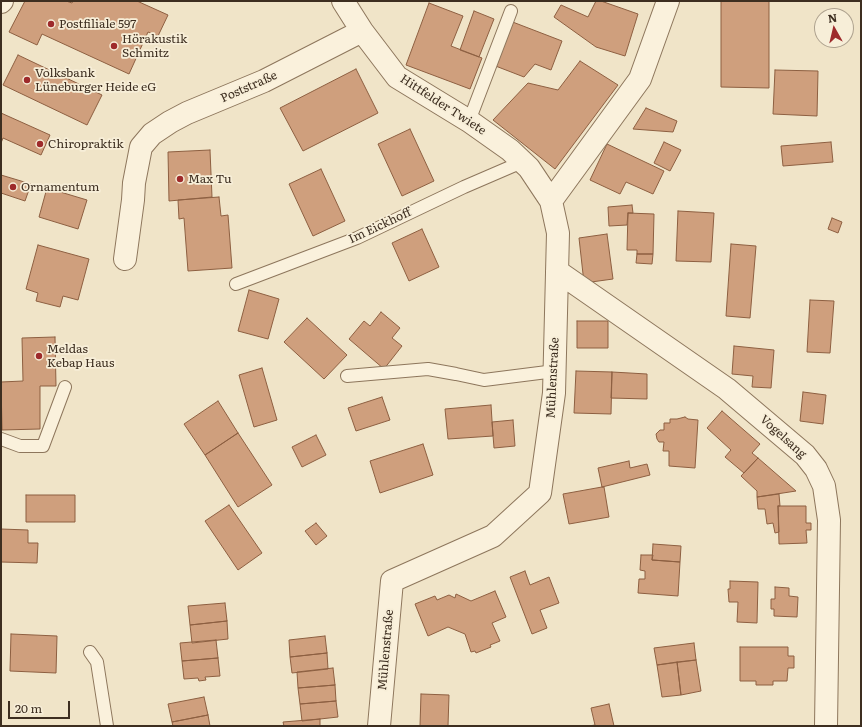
<!DOCTYPE html>
<html>
<head>
<meta charset="utf-8">
<style>
	body { margin:0 }
	#map { position:relative; width:862px; height:727px; overflow:hidden; background:#f0e4c8; font-family:Literata,serif }
	canvas { display:block }
	.frame { position:absolute; inset:0; border:2px solid #3d2e20; pointer-events:none }
	.north { position:absolute; left:814px; top:8px; width:40px; height:40px; box-sizing:border-box; background:#f7eed8; border:1px solid #ada18e; border-radius:50%; rotate:352deg; font-size:11px; font-weight:700; line-height:16px; text-align:center; color:#3d2e20 }
	.north::after { content:''; display:block; margin:auto; width:14px; height:18px; background:#9e2a2b; clip-path:polygon(50% 0,100% 100%,50% 72%,0 100%) }
	.scale { position:absolute; left:8px; top:701px; width:62px; height:18px; box-sizing:border-box; border:2px solid #3d2e20; border-top:0; padding-left:5px; font-size:12px; line-height:14px; white-space:nowrap; color:#3d2e20; -webkit-text-stroke:3px #f7eed8; paint-order:stroke }
</style>
</head>
<body>
<div id="map">
<canvas width="862" height="727"></canvas>
<div class="frame"></div>
<div class="north">N</div>
<div class="scale">20 m</div>
</div>
<script>
const ctx = document.querySelector('canvas').getContext('2d');
ctx.lineJoin = 'round';
function fillPath(path, color) {
  ctx.fillStyle = color;
  ctx.fill(path, 'evenodd');
}
function poly(rows) {
  const path = new Path2D();
  for (const r of rows) {
    path.moveTo(r[0], r[1]);
    for (let i = 2; i < r.length; i += 2) path.lineTo(r[i], r[i + 1]);
  }
  return path;
}
function trace(path, color, width, dash) {
  ctx.strokeStyle = color;
  ctx.lineWidth = width;
  ctx.lineCap = dash ? 'butt' : 'round';
  ctx.setLineDash(dash || []);
  ctx.stroke(path);
}
function write(font, color, halo, rows, align = 'center') {
  ctx.font = font + ' Literata,serif';
  ctx.lineWidth = 3.5;
  ctx.setLineDash([]);
  ctx.textBaseline = 'middle';
  ctx.strokeStyle = halo;
  ctx.fillStyle = color;
  for (const [text, x, y, turn = 0] of rows) {
    ctx.save();
    ctx.translate(x, y);
    ctx.rotate((+turn || 0) * Math.PI / 180);
    ctx.textAlign = isNaN(turn) ? turn : align;
    if (halo) ctx.strokeText(text, 0, 0);
    ctx.fillText(text, 0, 0);
    ctx.restore();
  }
}
const building = poly([
	[25,1,66,1,72,3,73,1,137,1,168,15,158,36,148,32,129,74,42,34,37,45,9,32,25,1],
	[596,1,601,1,638,14,625,56,596,47,554,17,561,5,588,17,596,1],
	[721,1,769,1,769,88,721,87,721,1],
	[429,3,463,16,451,46,482,58,470,89,406,65,429,3],
	[474,11,494,19,479,57,460,50,474,11],
	[510,21,562,41,551,70,535,64,524,77,493,65,510,21],
	[18,55,102,95,87,125,3,85,18,55],
	[580,61,618,85,555,169,493,120,528,83,558,90,580,61],
	[356,69,378,113,303,151,280,108,356,69],
	[775,70,818,71,817,116,773,114,775,70],
	[646,108,677,121,673,132,633,129,646,108],
	[1,113,50,135,41,155,3,138,1,143,1,113],
	[410,129,434,181,402,196,378,144,410,129],
	[664,142,681,150,670,171,654,163,664,142],
	[831,142,833,162,783,166,781,146,831,142],
	[607,144,664,171,653,194,626,182,620,194,590,180,607,144],
	[210,150,212,197,169,201,168,152,210,150],
	[321,169,345,221,313,236,289,184,321,169],
	[1,175,31,184,25,201,1,193,1,175],
	[47,188,87,200,78,229,39,217,47,188],
	[219,197,221,216,228,215,232,268,188,271,184,218,179,219,178,200,219,197],
	[632,205,633,213,628,213,627,225,609,226,608,207,632,205],
	[678,211,714,213,711,262,676,261,678,211],
	[628,213,654,214,653,254,637,254,637,250,627,250,628,213],
	[832,218,842,222,838,233,828,229,832,218],
	[422,229,439,267,409,281,392,243,422,229],
	[607,234,613,279,584,283,579,238,607,234],
	[731,244,756,246,750,318,726,316,731,244],
	[38,245,89,259,78,300,63,296,60,307,36,301,38,293,26,289,38,245],
	[637,254,653,254,652,264,636,263,637,254],
	[249,290,279,299,268,339,238,331,249,290],
	[810,300,834,301,830,353,807,352,810,300],
	[381,312,400,328,392,338,402,346,384,369,349,339,364,321,370,326,381,312],
	[307,318,347,355,324,379,284,342,307,318],
	[577,321,608,321,608,348,577,348,577,321],
	[55,337,56,386,40,386,40,429,2,430,1,382,23,381,22,338,55,337],
	[734,346,774,350,771,388,752,387,753,376,732,374,734,346],
	[262,368,277,420,254,427,239,375,262,368],
	[576,371,612,372,611,414,574,413,576,371],
	[612,372,647,374,647,399,611,398,612,372],
	[803,392,826,395,823,424,800,421,803,392],
	[382,397,390,420,356,431,348,408,382,397],
	[218,401,238,433,205,455,184,424,218,401],
	[491,405,493,436,448,439,445,409,491,405],
	[722,411,760,444,752,453,758,458,744,473,725,457,731,450,707,428,722,411],
	[685,417,688,419,698,420,695,468,669,466,669,451,663,451,664,442,659,442,657,439,656,434,660,430,664,430,664,423,670,423,670,419,677,419,685,417],
	[513,420,515,446,494,448,492,422,513,420],
	[238,433,272,485,238,507,205,455,238,433],
	[316,435,326,455,302,467,292,447,316,435],
	[423,444,433,475,380,493,370,461,423,444],
	[758,458,796,491,757,497,757,491,741,476,758,458],
	[629,461,630,468,647,464,650,475,602,487,598,468,629,461],
	[602,487,604,487,609,517,569,524,563,494,602,487],
	[779,494,780,506,778,506,779,532,775,533,773,523,767,524,765,509,758,509,757,497,779,494],
	[26,495,75,495,75,522,26,522,26,495],
	[229,505,262,553,238,570,205,521,229,505],
	[778,506,806,506,806,523,811,523,811,530,806,530,807,543,779,544,778,506],
	[316,523,327,536,316,545,305,531,316,523],
	[1,529,28,530,28,543,38,543,37,563,1,562,1,529],
	[653,544,681,546,680,562,652,560,653,544],
	[641,555,653,555,652,560,680,562,678,596,638,593,639,579,645,579,645,571,640,570,641,555],
	[525,571,530,585,549,577,559,603,540,610,547,628,532,634,510,577,525,571],
	[730,581,758,582,757,623,737,622,738,602,729,602,728,589,730,589,730,581],
	[775,587,789,588,789,596,798,597,797,617,774,616,774,609,771,609,771,599,775,599,775,587],
	[495,591,506,617,492,623,500,641,490,645,491,647,476,653,475,651,471,652,465,634,448,627,428,636,415,604,435,596,437,600,449,595,455,598,456,594,471,601,495,591],
	[225,603,227,621,190,625,188,606,225,603],
	[227,621,228,639,192,643,190,625,227,621],
	[11,634,57,636,56,673,10,671,11,634],
	[325,636,327,653,290,657,289,640,325,636],
	[216,640,218,658,182,661,180,643,216,640],
	[694,643,696,660,657,665,654,648,694,643],
	[740,647,788,647,788,656,794,656,794,668,788,668,787,681,773,681,773,685,756,685,756,681,740,681,740,647],
	[327,653,328,669,292,673,290,657,327,653],
	[218,658,220,676,205,677,206,680,199,681,198,678,184,679,182,661,218,658],
	[696,660,701,691,681,695,677,662,696,660],
	[677,662,681,695,662,697,657,665,677,662],
	[333,668,335,685,298,688,297,672,333,668],
	[335,685,336,701,300,704,298,688,335,685],
	[421,694,449,695,448,726,420,726,421,694],
	[204,697,208,715,172,722,168,704,204,697],
	[336,701,338,717,302,721,300,704,336,701],
	[609,704,614,726,589,726,595,725,591,708,609,704],
	[208,715,210,726,173,726,172,722,208,715],
	[320,719,320,726,284,726,283,722,320,719]
]);
const service = poly([
	[469,121,511,11],
	[236,284,357,238,464,187,522,162],
	[347,376,428,369,456,374,484,380,555,371],
	[1,439,20,446,43,446,65,387],
	[90,652,97,662,107,726]
]);
const minor = poly([
	[343,1,362,31,397,77,469,121,510,150,529,168,551,201,558,233,554,393,540,493,493,536,392,581,379,726],
	[1,2,2,1],
	[551,201,640,79,668,1],
	[125,259,133,200,134,183,141,147,152,134,170,122,187,113,264,81,362,31],
	[557,271,727,389,805,455,816,469,824,486,829,520,826,726]
]);
const markers = [
	[51,24,4,"#9e2a2b"],
	[114,46,4,"#9e2a2b"],
	[27,80,4,"#9e2a2b"],
	[40,144,4,"#9e2a2b"],
	[180,179,4,"#9e2a2b"],
	[13,187,4,"#9e2a2b"],
	[39,356,4,"#9e2a2b"]
];
const poiNames = [
	["Postfiliale 597",59,24],
	["Hörakustik",122,39],
	["Schmitz",122,53],
	["Volksbank",35,73],
	["Lüneburger Heide eG",35,87],
	["Chiropraktik",48,144],
	["Max Tu",188,179],
	["Ornamentum",21,187],
	["Meldas",47,349],
	["Kebap Haus",47,363]
];
const streetNames = [
	["Poststraße",249,87,-24],
	["Hittfelder Twiete",443,105,33],
	["Im Eickhoff",380,226,-25],
	["Mühlenstraße",553,378,-87],
	["Vogelsang",783,437,42],
	["Mühlenstraße",386,650,-85]
];
fillPath(building, '#cf9f7d');
trace(building, '#8d5f41', 1);
trace(service, '#8d765c', 14);
trace(minor, '#8d765c', 24);
trace(service, '#faf1dc', 12);
trace(minor, '#faf1dc', 22);
for (const [x, y, r, color] of markers) {
  const dot = new Path2D();
  dot.arc(x, y, r, 0, 2 * Math.PI);
  ctx.fillStyle = color;
  ctx.fill(dot);
  trace(dot, '#f7eed8', 1.5);
}
write('12px', '#3d2e20', '#f7eed8', poiNames, 'left');
write('12px', '#3d2e20', '#f7eed8', streetNames);
</script>
</body>
</html>
